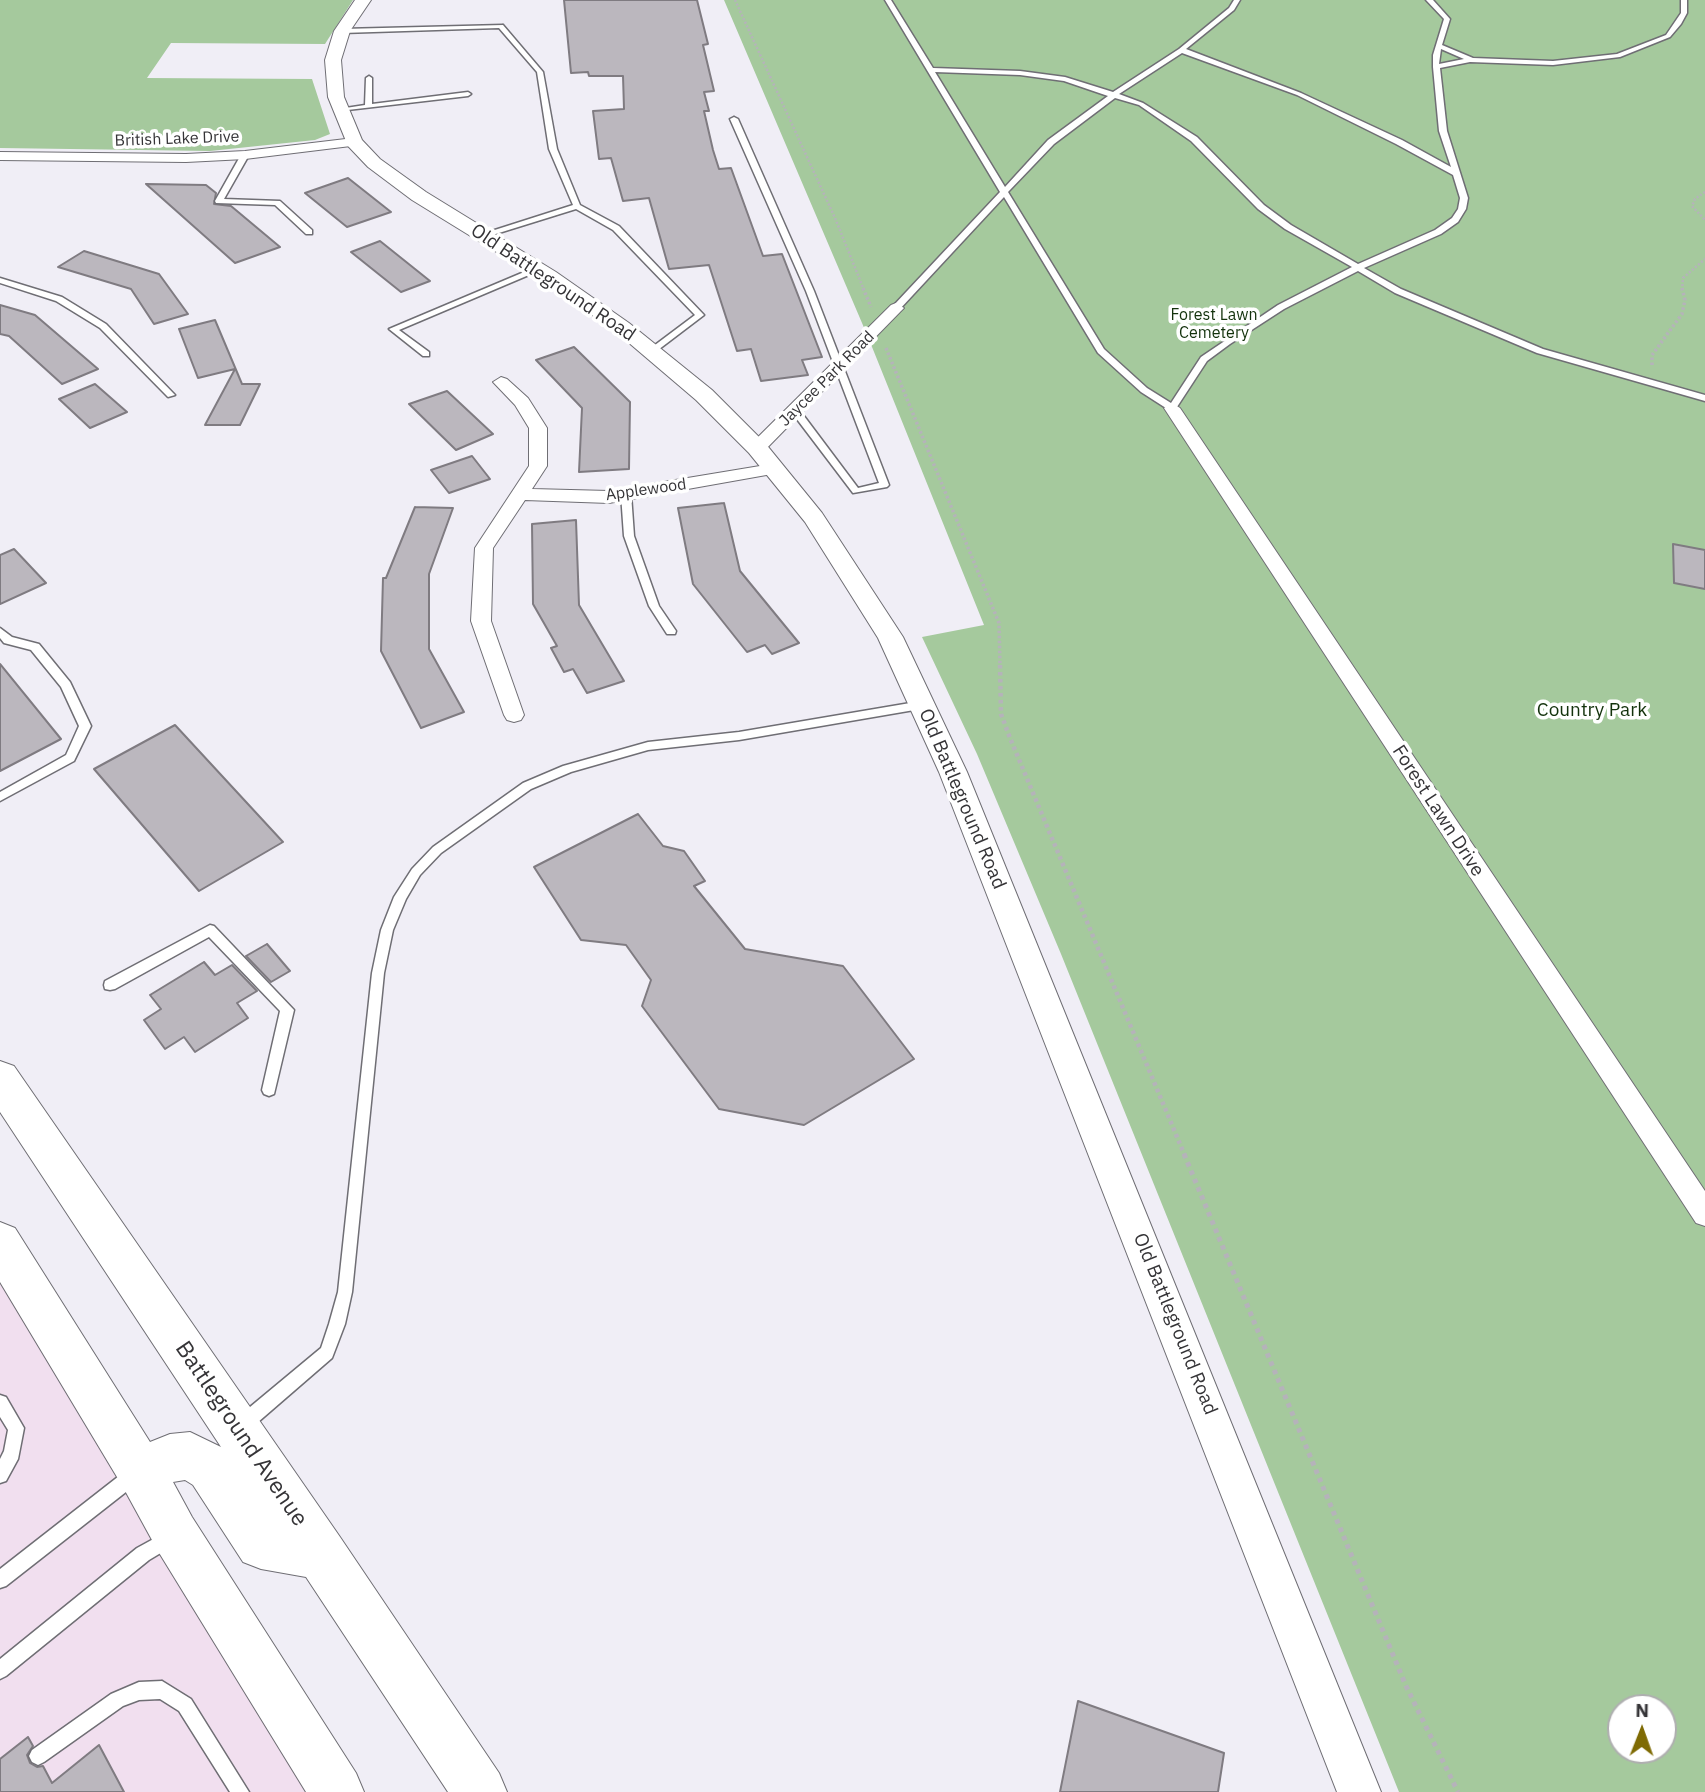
<!DOCTYPE html>
<html>
<head>
<meta charset="utf-8">
<style>
	body { margin:0 }
	#map { position:relative; width:1705px; height:1792px; overflow:hidden; background:#f0eef6; font-family:"IBM Plex Sans",sans-serif }
	canvas { display:block }
	.north { position:absolute; left:1607px; top:1694px; width:70px; height:70px; box-sizing:border-box; background:#fff; border:2px solid #aeaeaf; border-radius:50%; rotate:1deg; font-size:19px; font-weight:700; line-height:28px; text-align:center; color:#353437 }
	.north::after { content:''; display:block; margin:auto; width:24px; height:32px; background:#7f6b04; clip-path:polygon(50% 0,100% 100%,50% 72%,0 100%) }
</style>
</head>
<body>
<div id="map">
<canvas width="1705" height="1792"></canvas>
<div class="north">N</div>
</div>
<script>
const ctx = document.querySelector('canvas').getContext('2d');
ctx.lineJoin = 'round';
function fillPath(path, color) {
  ctx.fillStyle = color;
  ctx.fill(path, 'evenodd');
}
function poly(rows) {
  const path = new Path2D();
  for (const r of rows) {
    path.moveTo(r[0], r[1]);
    for (let i = 2; i < r.length; i += 2) path.lineTo(r[i], r[i + 1]);
  }
  return path;
}
function trace(path, color, width, dash) {
  ctx.strokeStyle = color;
  ctx.lineWidth = width;
  ctx.lineCap = dash ? 'butt' : 'round';
  ctx.setLineDash(dash || []);
  ctx.stroke(path);
}
function write(font, color, halo, rows, align = 'center') {
  ctx.font = font + ' "IBM Plex Sans",sans-serif';
  ctx.lineWidth = 7;
  ctx.setLineDash([]);
  ctx.textBaseline = 'middle';
  ctx.strokeStyle = halo;
  ctx.fillStyle = color;
  for (const [text, x, y, turn = 0] of rows) {
    ctx.save();
    ctx.translate(x, y);
    ctx.rotate((+turn || 0) * Math.PI / 180);
    ctx.textAlign = isNaN(turn) ? turn : align;
    if (halo) ctx.strokeText(text, 0, 0);
    ctx.fillText(text, 0, 0);
    ctx.restore();
  }
}
const commercial = poly([
	[0,1265,325,1792,0,1792]
]);
const green = poly([
	[0,0,353,0,325,44,171,43,147,78,312,79,330,134,315,140,210,151,0,148],
	[724,0,1705,0,1705,1792,1399,1792,1061,954,977,754,922,637,984,625,868,337],
	[1621,1708,1663,1708,1663,1750,1621,1750]
]);
const building = poly([
	[564,0,697,0,708,44,703,45,714,91,704,92,709,111,704,111,713,150,719,169,731,168,763,256,782,254,822,357,802,360,808,375,761,381,751,349,737,351,709,265,669,269,649,198,623,201,611,158,599,159,593,111,624,109,623,76,589,76,588,72,571,73,564,0],
	[348,178,391,212,347,227,305,193,348,178],
	[146,184,206,185,216,193,214,204,231,206,280,247,235,263,146,184],
	[380,241,430,281,401,292,351,252,380,241],
	[84,251,159,274,188,314,154,324,131,289,58,267,84,251],
	[0,305,35,315,98,369,62,384,9,336,0,334,0,305],
	[215,320,242,384,260,384,240,425,205,425,235,369,198,378,179,329,215,320],
	[574,347,630,402,629,469,579,472,582,408,536,360,574,347],
	[95,384,127,412,90,428,59,399,95,384],
	[447,391,493,434,456,450,409,404,447,391],
	[472,456,490,479,449,493,431,470,472,456],
	[724,503,740,571,799,643,772,654,765,645,747,652,693,584,678,508,724,503],
	[415,507,453,508,429,574,429,649,464,712,421,728,381,651,383,578,386,578,415,507],
	[576,520,579,605,624,681,587,693,573,669,564,672,551,648,557,646,533,604,532,524,576,520],
	[1673,544,1705,550,1705,589,1674,583,1673,544],
	[14,549,46,583,0,604,0,555,14,549],
	[0,664,61,739,0,771,0,664],
	[175,725,283,842,199,891,94,769,175,725],
	[638,814,663,846,684,851,705,881,694,886,745,949,843,966,914,1059,804,1125,719,1109,642,1006,651,980,626,945,581,940,534,867,638,814],
	[267,944,290,971,271,982,246,956,267,944],
	[204,962,215,975,232,965,257,991,237,1003,248,1018,195,1052,184,1037,165,1049,144,1020,161,1009,150,995,204,962],
	[1078,1701,1224,1753,1218,1792,1060,1792,1078,1701],
	[28,1737,33,1746,27,1755,30,1763,37,1767,43,1766,52,1783,99,1745,124,1792,0,1792,0,1759,28,1737]
]);
const pathFar3 = poly([
	[735,0,835,218,864,290],
	[1705,192,1695,199,1692,206,1705,220],
	[1682,290,1683,278,1705,259]
]);
const pathFar2 = poly([
	[863,288,871,307],
	[886,348,999,623,1000,666],
	[1652,365,1652,355,1682,314,1685,300,1682,288]
]);
const pathFar1 = poly([
	[1000,665,1001,714,1010,738,1185,1156]
]);
const path = poly([
	[1184,1154,1406,1686,1458,1792]
]);
const service = poly([
	[885,0,891,0,933,68,1020,71,1065,77,1113,92,1179,49,1229,8,1234,0,1240,0,1234,10,1186,49,1301,93,1402,140,1451,167,1439,131,1433,67,1433,55,1444,19,1426,0,1433,0,1450,19,1442,45,1473,58,1553,61,1617,54,1666,35,1681,13,1681,0,1687,0,1687,13,1681,24,1670,37,1620,57,1553,65,1470,62,1440,68,1447,131,1468,198,1466,209,1458,222,1441,234,1364,268,1401,289,1543,349,1705,395,1705,401,1537,353,1395,293,1358,271,1284,309,1230,344,1207,361,1175,410,1169,410,1141,392,1098,353,1004,197,899,310,893,310,893,306,1000,192,885,0],
	[1441,49,1464,59,1439,64,1441,49],
	[1182,53,1297,95,1396,144,1453,175,1460,198,1458,209,1452,218,1435,230,1358,264,1291,225,1264,205,1197,137,1143,103,1119,94,1182,53],
	[935,72,1020,75,1064,81,1108,96,1048,140,1005,187,935,72],
	[1115,98,1139,105,1191,141,1258,209,1285,229,1352,267,1278,305,1201,357,1171,403,1147,388,1104,349,1008,192,1054,144,1115,98],
	[503,25,543,72,557,149,580,205,619,226,704,315,654,353,647,351,695,315,613,230,576,209,486,237,479,235,573,205,549,149,537,72,499,28,342,33,339,31,342,29,503,25],
	[369,76,372,78,372,104,468,92,471,94,468,96,339,111,339,109,365,105,366,78,369,76],
	[734,117,738,119,814,291,889,485,887,487,853,493,790,410,795,407,798,408,858,488,879,483,806,291,730,119,734,117],
	[242,153,249,155,224,199,280,201,312,230,312,234,306,234,275,205,216,203,215,201,242,153],
	[536,267,543,269,399,330,429,352,429,356,423,356,389,329,536,267],
	[0,278,62,297,106,324,175,395,168,397,100,328,56,301,0,283,0,278],
	[626,491,631,494,634,536,659,606,676,631,675,634,667,634,649,606,624,536,621,494,626,491],
	[0,628,12,637,39,644,70,682,91,726,74,761,0,801,0,792,66,755,79,726,61,687,31,650,4,643,0,638,0,628],
	[922,701,926,702,927,705,926,708,739,740,648,750,571,772,531,789,441,853,420,875,406,899,393,930,384,973,352,1292,345,1324,332,1358,250,1429,244,1431,238,1429,236,1423,238,1417,321,1348,329,1324,338,1292,372,973,381,930,394,897,412,869,433,847,523,783,563,766,648,742,739,732,922,701],
	[210,925,214,926,294,1010,274,1094,269,1096,264,1094,262,1090,280,1011,209,937,115,989,110,990,105,989,104,985,105,981,210,925],
	[0,1395,6,1397,24,1428,18,1459,6,1481,0,1483,0,1459,4,1451,8,1430,0,1417,0,1395],
	[134,1467,140,1469,142,1475,140,1481,6,1586,0,1588,0,1569,128,1469,134,1467],
	[168,1531,174,1533,176,1539,174,1545,149,1560,6,1676,0,1679,0,1659,137,1548,168,1531],
	[162,1681,191,1699,249,1792,230,1792,179,1711,160,1699,139,1700,123,1706,44,1762,38,1765,32,1762,29,1756,32,1750,111,1694,139,1682,162,1681]
]);
const minor = poly([
	[354,138,361,142,359,145,245,159,186,162,0,160,0,152,186,154,245,151,354,138],
	[896,303,904,308,901,311,763,452,751,452,748,448,751,444,891,305,896,303],
	[501,377,507,379,528,398,547,428,547,466,532,489,609,491,772,464,781,469,772,474,609,503,525,500,493,548,491,621,524,715,521,720,514,722,507,720,504,715,471,621,475,548,529,466,529,428,515,405,493,382,501,377],
	[1172,403,1180,408,1705,1191,1705,1226,1696,1223,1164,408,1172,403]
]);
const tertiary = poly([
	[355,0,371,0,350,31,341,60,344,97,362,140,380,159,426,192,556,272,629,323,712,390,765,443,822,513,903,637,967,772,1381,1792,1337,1792,939,772,878,638,805,522,749,453,696,400,615,331,542,280,412,200,368,167,348,146,328,97,325,60,334,31,355,0]
]);
const primary = poly([
	[0,1061,14,1066,340,1537,499,1773,507,1792,448,1792,306,1577,261,1569,243,1562,193,1485,185,1480,173,1482,192,1517,356,1773,364,1792,306,1792,158,1551,123,1487,0,1282,0,1222,15,1228,150,1442,170,1434,190,1432,221,1447,0,1112,0,1061]
]);
const farStreetnames = [
	["British Lake Drive",177,139,-2],
	["Jaycee Park Road",827,379,-45],
	["Applewood",646,490,-8]
];
const farParknames = [
	["Forest Lawn",1214,315],
	["Cemetery",1214,333]
];
const streetNames = [
	["Old Battleground Road",553,283,34],
	["Old Battleground Road",962,799,67],
	["Forest Lawn Drive",1438,811,57],
	["Old Battleground Road",1175,1324,68]
];
const parkNames = [
	["Country Park",1592,711]
];
const nearStreetnames = [
	["Battleground Avenue",241,1434,56]
];
fillPath(commercial, '#f1dfef');
fillPath(green, '#a5c99d');
fillPath(building, '#bbb7be');
trace(building, '#7f7b81', 2);
trace(service, '#6f6e74', 3);
trace(minor, '#6f6e74', 2);
trace(tertiary, '#6f6e74', 2);
trace(primary, '#6f6e74', 2);
trace(pathFar3, '#b5b3ba', 2.5, [2, 2]);
trace(pathFar2, '#b5b3ba', 3.5, [2.5, 2.5]);
trace(pathFar1, '#b5b3ba', 4.5, [3.5, 3.5]);
trace(path, '#b5b3ba', 5, [4.5, 4.5]);
fillPath(service, '#fff');
fillPath(minor, '#fff');
fillPath(tertiary, '#fff');
fillPath(primary, '#fff');
write('16px', '#353437', '#fff', farStreetnames);
write('16px', '#13320c', '#fff', farParknames);
write('19px', '#353437', '#fff', streetNames);
write('19px', '#13320c', '#fff', parkNames);
write('23px', '#353437', '#fff', nearStreetnames);
</script>
</body>
</html>
